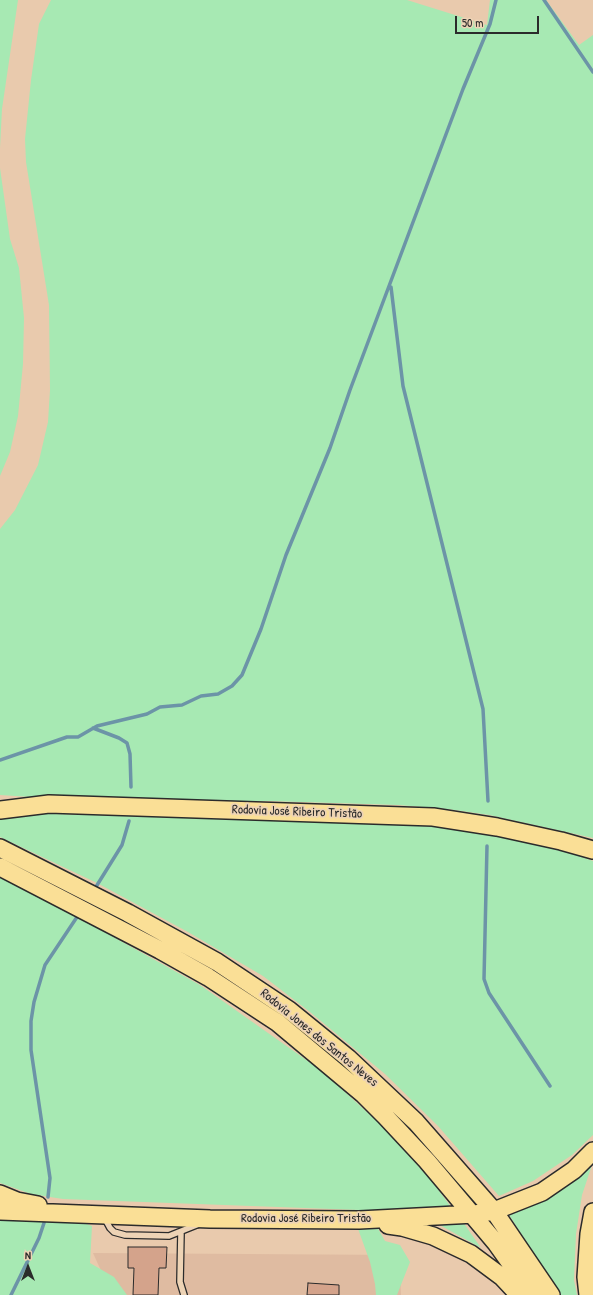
<!DOCTYPE html>
<html>
<head>
<meta charset="utf-8">
<style>
	body { margin:0 }
	#map { position:relative; width:593px; height:1295px; overflow:hidden; background:#e9caad; font-family:"Patrick Hand",sans-serif }
	canvas { display:block }
	.north { position:absolute; left:8px; top:1247px; width:40px; height:40px; -webkit-text-stroke:3px #edd3b5; paint-order:stroke; rotate:0deg; font-size:11px; font-weight:700; line-height:16px; text-align:center; color:#2b2b2b }
	.north::after { content:''; display:block; margin:auto; width:14px; height:18px; background:#2b2b2b; clip-path:polygon(50% 0,100% 100%,50% 72%,0 100%) }
	.scale { position:absolute; left:455px; top:16px; width:84px; height:18px; box-sizing:border-box; border:2px solid #2b2b2b; border-top:0; padding-left:5px; font-size:12px; line-height:14px; white-space:nowrap; color:#2b2b2b; -webkit-text-stroke:3px #edd3b5; paint-order:stroke }
</style>
</head>
<body>
<div id="map">
<canvas width="593" height="1295"></canvas>
<div class="north">N</div>
<div class="scale">50 m</div>
</div>
<script>
const g = document.querySelector('canvas').getContext('2d');
g.lineJoin = 'round';
function paint(path, color) { g.fillStyle = color; g.fill(path, 'evenodd'); }
const poly = rows => new Path2D(rows.map(r => 'M' + r).join(''));
function stroke(path, color, width, dash) { g.strokeStyle = color; g.lineWidth = width; g.lineCap = dash ? 'butt' : 'round'; g.setLineDash(dash || []); g.stroke(path); }
function label(font, color, halo, rows, align = 'center') {
  g.font = font + ' "Patrick Hand",sans-serif'; g.lineWidth = 3.5; g.setLineDash([]); g.textBaseline = 'middle'; g.strokeStyle = halo; g.fillStyle = color; for (const [text, x, y, turn = 0] of rows) {
    g.save(); g.translate(x, y); g.rotate((+turn || 0) * Math.PI / 180); g.textAlign = isNaN(turn) ? turn : align; if (halo) g.strokeText(text, 0, 0); g.fillText(text, 0, 0); g.restore();
  }
}
paint(poly([
	[93,1253,399,1255,401,1295,112,1295]
]), '#dfbba1');
paint(poly([
	[0,0,18,0,2,109,0,148],
	[51,0,407,0,487,25,490,0,546,0,579,45,593,35,593,838,489,815,447,809,398,805,268,801,222,803,46,798,0,795,0,529,15,510,38,465,48,422,50,390,49,305,26,162,25,139,31,80,39,24],
	[0,168,10,239,19,268,24,318,23,364,18,416,10,452,0,476],
	[9,813,401,822,479,832,561,849,593,861,593,1135,572,1155,533,1181,499,1196,438,1126,385,1074,310,1012,263,976,188,932,97,883,0,837,0,817],
	[0,874,200,985,322,1071,379,1123,432,1181,451,1207,420,1210,359,1210,63,1199,31,1194,0,1183],
	[593,1162,582,1195,576,1234,574,1280,577,1295,561,1295,509,1215,548,1197],
	[0,1217,77,1220,92,1226,90,1263,114,1277,127,1295,0,1295],
	[463,1222,481,1248,438,1224],
	[376,1225,385,1241,400,1245,410,1262,397,1295,376,1295,375,1284,370,1262,357,1226]
]), '#a7e9b3');
stroke(poly([
	[544,0,593,72],
	[391,287,403,386,483,709,488,801],
	[93,728,119,738,127,743,130,754,131,787],
	[0,760,67,737,78,737,97,726,147,714,160,707,182,705,201,696,218,694,232,686,242,675,261,629,286,555,330,448,350,390,463,89,490,24,496,0],
	[487,846,484,979,489,993,550,1086],
	[94,890,122,845,129,821],
	[48,1197,50,1178,31,1050,31,1021,34,1002,45,965,79,914],
	[11,1295,39,1238,44,1223]
]), '#6c94a7', 3.5);
const building = poly([
	[128,1247,167,1247,166,1268,159,1268,158,1295,133,1295,134,1268,128,1268,128,1247],
	[308,1283,339,1285,339,1295,307,1295,308,1283]
]);
paint(building, '#d4a38b');
stroke(building, '#2b2b2b', 1);
const service = poly([
	[104,1217,110,1228,114,1232,125,1235,169,1236,199,1224],
	[181,1232,180,1282,184,1295]
]);
const primary = poly([
	[0,810,49,804,433,817,497,827,561,841,593,850],
	[0,848,128,913,217,962,289,1010,348,1058,416,1122,494,1211,551,1295],
	[0,867,160,950,208,977,278,1023,363,1094,385,1116,427,1161,496,1243,533,1295],
	[0,1194,17,1201,38,1205],
	[0,1211,210,1219,359,1220,475,1214,494,1211,542,1192,574,1170,593,1151],
	[388,1225,402,1227,433,1236,471,1254,502,1277,519,1295],
	[588,1295,586,1277,589,1234,593,1212]
]);
stroke(service, '#2b2b2b', 8);
stroke(primary, '#2b2b2b', 20);
stroke(service, '#edd3b5', 5.5);
stroke(primary, '#fadf96', 17);
label('13px', '#2b2b2b', '#edd3b5', [
	["Rodovia José Ribeiro Tristão",297,812,2],
	["Rodovia Jones dos Santos Neves",319,1038,39],
	["Rodovia José Ribeiro Tristão",306,1219]
]);
</script>
</body>
</html>
